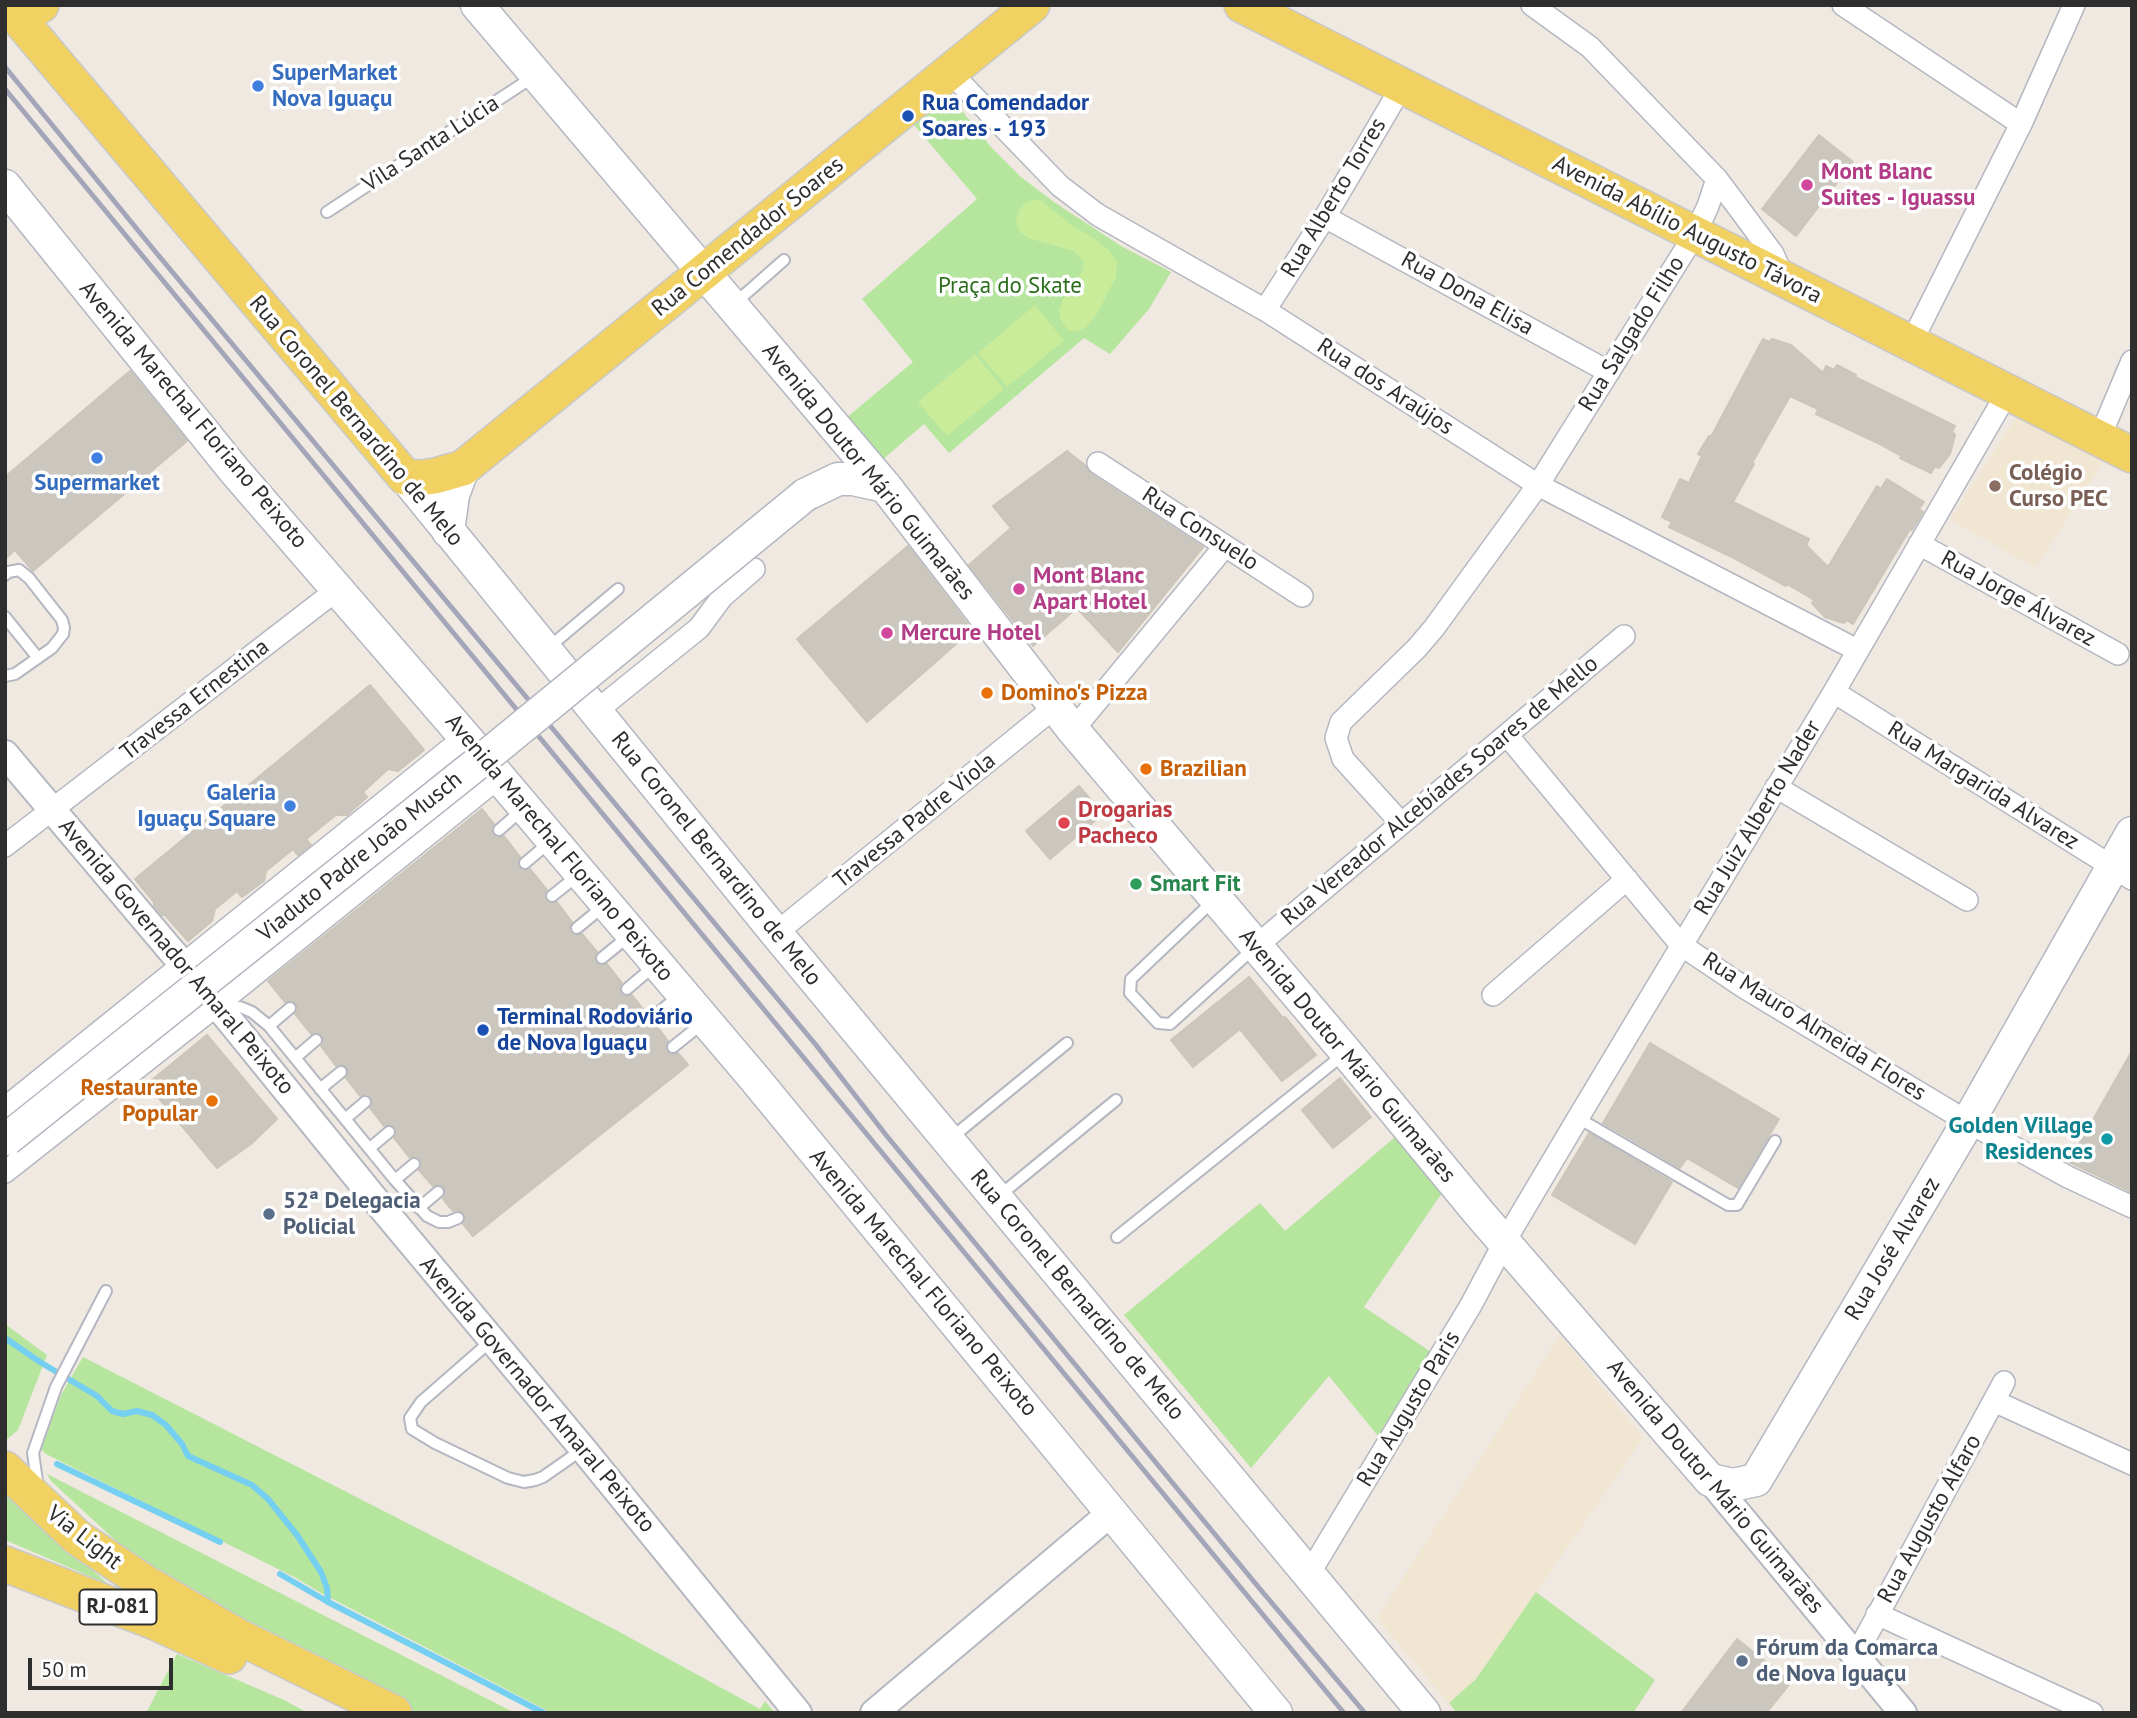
<!DOCTYPE html>
<html>
<head>
<meta charset="utf-8">
<style>
	body { margin:0 }
	#map { position:relative; width:2137px; height:1718px; overflow:hidden; background:#efe9e1; font-family:"PT Sans",sans-serif }
	canvas { display:block }
	.frame { position:absolute; inset:0; border:7px solid #2e2e2e; pointer-events:none }
	.scale { position:absolute; left:28px; top:1658px; width:145px; height:32px; box-sizing:border-box; border:4px solid #2e2e2e; border-top:0; padding-left:9px; font-size:21px; line-height:24px; white-space:nowrap; color:#2e2e2e; -webkit-text-stroke:5px #fff; paint-order:stroke }
</style>
</head>
<body>
<div id="map">
<canvas width="2137" height="1718"></canvas>
<div class="frame"></div>
<div class="scale">50 m</div>
</div>
<script>
const g = document.querySelector('canvas').getContext('2d');
g.lineJoin = 'round';
function paint(path, color) { g.fillStyle = color; g.fill(path, 'evenodd'); }
const poly = rows => new Path2D(rows.map(r => 'M' + r).join(''));
function stroke(path, color, width, dash) { g.strokeStyle = color; g.lineWidth = width; g.lineCap = dash ? 'butt' : 'round'; g.setLineDash(dash || []); g.stroke(path); }
function label(font, color, halo, rows, align = 'center') {
  g.font = font + ' "PT Sans",sans-serif'; g.lineWidth = 7; g.setLineDash([]); g.textBaseline = 'middle'; g.strokeStyle = halo; g.fillStyle = color; for (const [text, x, y, turn = 0] of rows) {
    g.save(); g.translate(x, y); g.rotate((+turn || 0) * Math.PI / 180); g.textAlign = isNaN(turn) ? turn : align; if (halo) g.strokeText(text, 0, 0); g.fillText(text, 0, 0); g.restore();
  }
}
paint(poly([
	[2017,416,2105,459,2036,568,1950,520],
	[1560,1335,1643,1438,1476,1679,1449,1703,1377,1618]
]), '#f0e6d1');
paint(poly([
	[940,98,958,106,991,147,1021,177,1054,202,1121,246,1171,272,1149,309,1110,354,1084,338,949,453,924,424,881,461,845,419,913,362,862,299,977,199,909,119],
	[1395,1137,1444,1190,1364,1307,1431,1352,1378,1436,1329,1376,1251,1468,1124,1315,1260,1203,1285,1231],
	[5,1324,47,1355,18,1430,5,1441],
	[83,1357,614,1629,760,1709,765,1701,775,1713,552,1713,321,1593,296,1578,46,1454,41,1449,61,1395],
	[47,1474,515,1713,410,1713,147,1575,117,1542,51,1481],
	[5,1491,108,1584,5,1540],
	[1536,1592,1655,1680,1633,1713,1457,1713,1449,1703,1476,1679],
	[177,1654,284,1700,308,1713,146,1713]
]), '#b6e59e');
paint(poly([
	[1034,200,1042,201,1070,224,1095,239,1109,250,1117,262,1116,277,1097,314,1086,327,1076,332,1068,330,1060,319,1059,310,1063,299,1083,270,1083,262,1074,251,1028,238,1019,231,1016,221,1019,210,1026,202],
	[1035,305,1064,341,1007,387,978,353],
	[975,354,1004,389,947,436,918,402]
]), '#c9ec9a');
stroke(poly([
	[5,1338,40,1362,97,1396,112,1411,123,1414,137,1411,152,1415,166,1425,182,1444,188,1456,252,1485,268,1499,297,1535,321,1572,327,1588,328,1602],
	[57,1464,220,1542],
	[280,1574,328,1602,544,1713]
]), '#75cff0', 6);
const building = poly([
	[1819,135,1853,162,1796,236,1762,209,1819,135],
	[1763,339,1769,342,1772,339,1791,345,1823,373,1826,366,1834,370,1837,365,1856,375,1855,377,1955,426,1952,432,1955,435,1950,454,1939,468,1935,466,1931,473,1900,458,1902,456,1880,444,1816,414,1818,409,1790,396,1752,463,1754,464,1733,502,1809,539,1806,545,1828,567,1877,486,1881,489,1887,479,1924,502,1919,509,1923,512,1912,530,1910,529,1853,624,1847,620,1844,623,1825,617,1812,603,1814,600,1787,584,1786,586,1734,558,1669,527,1672,522,1662,517,1680,479,1689,483,1702,456,1698,454,1709,436,1711,437,1763,339],
	[130,371,187,441,33,571,15,550,5,559,5,477,130,371],
	[1067,451,1086,466,1091,474,1203,547,1118,652,1077,608,1033,646,969,565,1011,528,993,506,1067,451],
	[908,546,972,630,867,722,797,639,908,546],
	[370,685,424,750,398,771,388,769,363,792,367,797,347,815,336,815,306,839,311,845,298,855,293,849,266,871,264,881,242,897,237,891,215,909,212,921,188,941,165,915,162,915,154,906,154,902,135,879,370,685],
	[1079,786,1103,814,1050,859,1026,831,1079,786],
	[482,809,494,824,491,828,493,835,497,838,504,836,520,857,517,861,519,867,523,871,530,869,547,890,544,894,545,900,550,904,557,902,572,922,569,926,571,932,575,936,582,934,597,952,594,956,596,962,600,966,607,964,622,983,619,987,621,994,625,997,632,995,646,1013,643,1017,645,1023,649,1027,656,1025,668,1041,665,1045,667,1051,671,1055,678,1053,688,1065,473,1236,463,1224,466,1218,463,1212,458,1210,453,1211,443,1199,446,1194,444,1187,440,1184,433,1186,419,1170,422,1166,420,1159,416,1156,410,1158,394,1138,397,1134,395,1128,391,1124,384,1126,370,1108,373,1104,371,1097,367,1094,360,1096,346,1078,349,1074,347,1068,343,1064,336,1066,321,1046,324,1042,322,1035,318,1032,311,1034,295,1014,298,1010,296,1003,292,1000,285,1002,268,981,482,809],
	[1249,977,1283,1018,1285,1017,1316,1055,1282,1081,1240,1029,1193,1067,1171,1040,1249,977],
	[207,1035,277,1119,251,1144,217,1168,147,1084,207,1035],
	[1650,1043,1779,1119,1738,1188,1687,1158,1680,1168,1603,1123,1650,1043],
	[2132,1051,2132,1192,2069,1162,2132,1051],
	[1340,1078,1371,1117,1333,1148,1302,1110,1340,1078],
	[1589,1133,1672,1182,1635,1244,1552,1195,1589,1133],
	[1737,1639,1791,1682,1766,1713,1681,1713,1737,1639]
]);
paint(building, '#cbc7bf');
stroke(building, '#cbc5ba', 2);
const service = poly([
	[327,212,533,77],
	[734,304,784,260],
	[5,575,8,572,19,570,29,578,62,620,64,628,63,634,52,648,15,674,5,676],
	[5,617,38,658],
	[548,648,618,589],
	[499,830,523,809],
	[525,863,550,842],
	[552,896,577,876],
	[1213,901,1131,979,1130,993,1158,1023,1170,1024,1253,949],
	[577,928,605,905],
	[602,958,630,935],
	[627,989,654,966],
	[223,1006,240,1007,252,1012,269,1026,395,1180,427,1216,439,1222,448,1222,458,1218],
	[651,1019,681,994],
	[269,1026,290,1008],
	[673,1047,704,1022],
	[295,1058,316,1040],
	[320,1089,341,1072],
	[1578,1118,1728,1205,1737,1205,1775,1141],
	[345,1119,365,1102],
	[950,1139,1067,1043],
	[370,1148,389,1132],
	[395,1180,414,1164],
	[999,1196,1116,1100],
	[419,1208,438,1192],
	[1117,1237,1344,1054],
	[492,1340,421,1402,410,1418,412,1429,435,1443,508,1478,524,1482,535,1480,543,1477,583,1449],
	[38,1488,33,1453,56,1387,106,1291]
]);
const minor = poly([
	[1532,5,1590,47,1717,179,1773,254,1784,279],
	[1843,5,2021,124],
	[950,72,1060,186,1098,215,1265,310,1538,485,1857,650],
	[1325,217,1609,372],
	[1265,310,1325,217,1402,86],
	[1911,343,2021,124,2074,5],
	[2099,439,2132,361],
	[1098,463,1302,596],
	[1919,544,2118,654],
	[1834,692,2132,879],
	[595,712,699,628,722,597,754,569],
	[1073,730,1225,546],
	[1507,735,1681,945,1745,988,1968,1122,2068,1177,2132,1207],
	[1776,787,1967,900],
	[1401,823,1343,759,1336,738,1341,722,1417,648,1434,628,1538,485,1695,234,1708,206,1717,179],
	[5,846,338,589],
	[776,933,1055,707],
	[1255,947,1624,636],
	[1493,995,1627,879],
	[5,1108,465,737],
	[5,1172,217,1005,499,777],
	[1994,1401,2132,1464],
	[1309,1574,1471,1305,1505,1241,1578,1118,1834,692,2007,393],
	[1877,1614,2092,1713],
	[1856,1655,2004,1382]
]);
const tertiary = poly([
	[5,754,217,1005,382,1208,583,1449,798,1713],
	[1710,1480,1903,1713],
	[874,1713,1112,1512]
]);
const secondary = poly([
	[477,5,885,486,1073,730,1346,1052,1479,1213,1710,1480,1733,1485,1756,1480,1968,1122,2132,833],
	[5,186,234,470,465,737,755,1079,1276,1713],
	[405,477,776,933,1424,1713],
	[805,495,838,479,853,479,885,486],
	[448,531,453,495,463,468]
]);
const primary = poly([
	[41,5,18,18,405,477,420,478,435,476,463,468,1032,5],
	[1242,5,2132,455],
	[5,1469,78,1538,147,1584,237,1636,394,1713],
	[5,1564,155,1622,229,1656]
]);
stroke(service, '#b4b7c1', 14);
stroke(minor, '#b4b7c1', 24);
stroke(tertiary, '#b4b7c1', 30);
stroke(secondary, '#b4b7c1', 35);
stroke(primary, '#c9c9c9', 38);
stroke(service, '#fff', 10);
stroke(minor, '#fff', 21);
stroke(tertiary, '#fff', 26);
stroke(secondary, '#fff', 32);
stroke(primary, '#f2d163', 35);
stroke(poly([
	[5,67,154,250,816,1045,886,1135,1260,1589,1365,1713],
	[5,89,1344,1713]
]), '#a3a6b8', 5);
const secondaryBridge = poly([
	[7,1139,494,750,805,495]
]);
stroke(secondaryBridge, '#b4b7c1', 35, []);
stroke(secondaryBridge, '#fff', 32);
for (const [x, y, r, color] of [
	[258,86,7,"#3f7fe0"],
	[908,116,7,"#1a4fb4"],
	[1807,185,7,"#d1479c"],
	[97,458,7,"#3f7fe0"],
	[1995,486,7,"#8d6e63"],
	[1019,589,7,"#d1479c"],
	[887,633,7,"#d1479c"],
	[987,693,7,"#e8710a"],
	[1146,769,7,"#e8710a"],
	[290,806,7,"#3f7fe0"],
	[1064,823,7,"#e0444e"],
	[1136,884,7,"#2e9e5b"],
	[483,1030,7,"#1a4fb4"],
	[212,1101,7,"#e8710a"],
	[2107,1139,7,"#0f9aa8"],
	[269,1214,7,"#5c6f8a"],
	[1742,1661,7,"#5c6f8a"]
]) { const dot = new Path2D(); dot.arc(x, y, r, 0, 2 * Math.PI); g.fillStyle = color; g.fill(dot); stroke(dot, '#fff', 2.5); }
for (const [x, y, w] of [
	[118,1607,77]
]) { const box = new Path2D(); box.roundRect(x - w / 2, y - 17.5, w, 35, 5); g.fillStyle = '#fff'; g.fill(box); stroke(box, '#2e2e2e', 2); }
label('bold 21px', '#2e2e2e', null, [
	["RJ-081",118,1607]
]);
label('bold 23px', '#366cbe', '#fff', [
	["SuperMarket",272,73],
	["Nova Iguaçu",272,99],
	["Supermarket",97,483,"center"],
	["Galeria",276,793,"right"],
	["Iguaçu Square",276,819,"right"]
], 'left');
label('bold 23px', '#164399', '#fff', [
	["Rua Comendador",922,103],
	["Soares - 193",922,129],
	["Terminal Rodoviário",497,1017],
	["de Nova Iguaçu",497,1043]
], 'left');
label('23px', '#2e2e2e', '#fff', [
	["Vila Santa Lúcia",431,144,-33],
	["Rua Alberto Torres",1334,198,-59],
	["Avenida Abílio Augusto Távora",1687,230,27],
	["Rua Comendador Soares",748,237,-39],
	["Rua Dona Elisa",1467,294,29],
	["Rua Salgado Filho",1632,334,-58],
	["Rua dos Araújos",1385,387,33],
	["Avenida Marechal Floriano Peixoto",193,415,50],
	["Rua Coronel Bernardino de Melo",356,421,50],
	["Avenida Doutor Mário Guimarães",868,472,51],
	["Rua Consuelo",1200,529,33],
	["Rua Jorge Álvarez",2018,599,29],
	["Travessa Ernestina",195,700,-38],
	["Rua Margarida Alvarez",1983,786,32],
	["Rua Vereador Alcebíades Soares de Mello",1440,791,-40],
	["Rua Juiz Alberto Nader",1758,818,-59],
	["Travessa Padre Viola",915,821,-39],
	["Avenida Marechal Floriano Peixoto",559,848,50],
	["Viaduto Padre João Musch",360,857,-39],
	["Rua Coronel Bernardino de Melo",716,859,51],
	["Avenida Governador Amaral Peixoto",176,957,50],
	["Rua Mauro Almeida Flores",1814,1027,32],
	["Avenida Doutor Mário Guimarães",1347,1056,50],
	["Rua José Alvarez",1893,1249,-59],
	["Avenida Marechal Floriano Peixoto",923,1283,50],
	["Rua Coronel Bernardino de Melo",1077,1295,50],
	["Avenida Governador Amaral Peixoto",537,1395,50],
	["Rua Augusto Paris",1409,1409,-59],
	["Avenida Doutor Mário Guimarães",1715,1487,50],
	["Rua Augusto Alfaro",1930,1519,-61],
	["Via Light",84,1538,38]
]);
label('bold 23px', '#b23c85', '#fff', [
	["Mont Blanc",1821,172],
	["Suites - Iguassu",1821,198],
	["Mont Blanc",1033,576],
	["Apart Hotel",1033,602],
	["Mercure Hotel",901,633]
], 'left');
label('23px', '#2c6e1b', '#fff', [
	["Praça do Skate",1010,286]
]);
label('bold 23px', '#785e54', '#fff', [
	["Colégio",2009,473],
	["Curso PEC",2009,499]
], 'left');
label('bold 23px', '#c56008', '#fff', [
	["Domino's Pizza",1001,693],
	["Brazilian",1160,769],
	["Restaurante",198,1088,"right"],
	["Popular",198,1114,"right"]
], 'left');
label('bold 23px', '#be3a42', '#fff', [
	["Drogarias",1078,810],
	["Pacheco",1078,836]
], 'left');
label('bold 23px', '#27864d', '#fff', [
	["Smart Fit",1150,884]
], 'left');
label('bold 23px', '#0d838f', '#fff', [
	["Golden Village",2093,1126],
	["Residences",2093,1152]
], 'right');
label('bold 23px', '#4e5e75', '#fff', [
	["52ª Delegacia",283,1201],
	["Policial",283,1227],
	["Fórum da Comarca",1756,1648],
	["de Nova Iguaçu",1756,1674]
], 'left');
</script>
</body>
</html>
